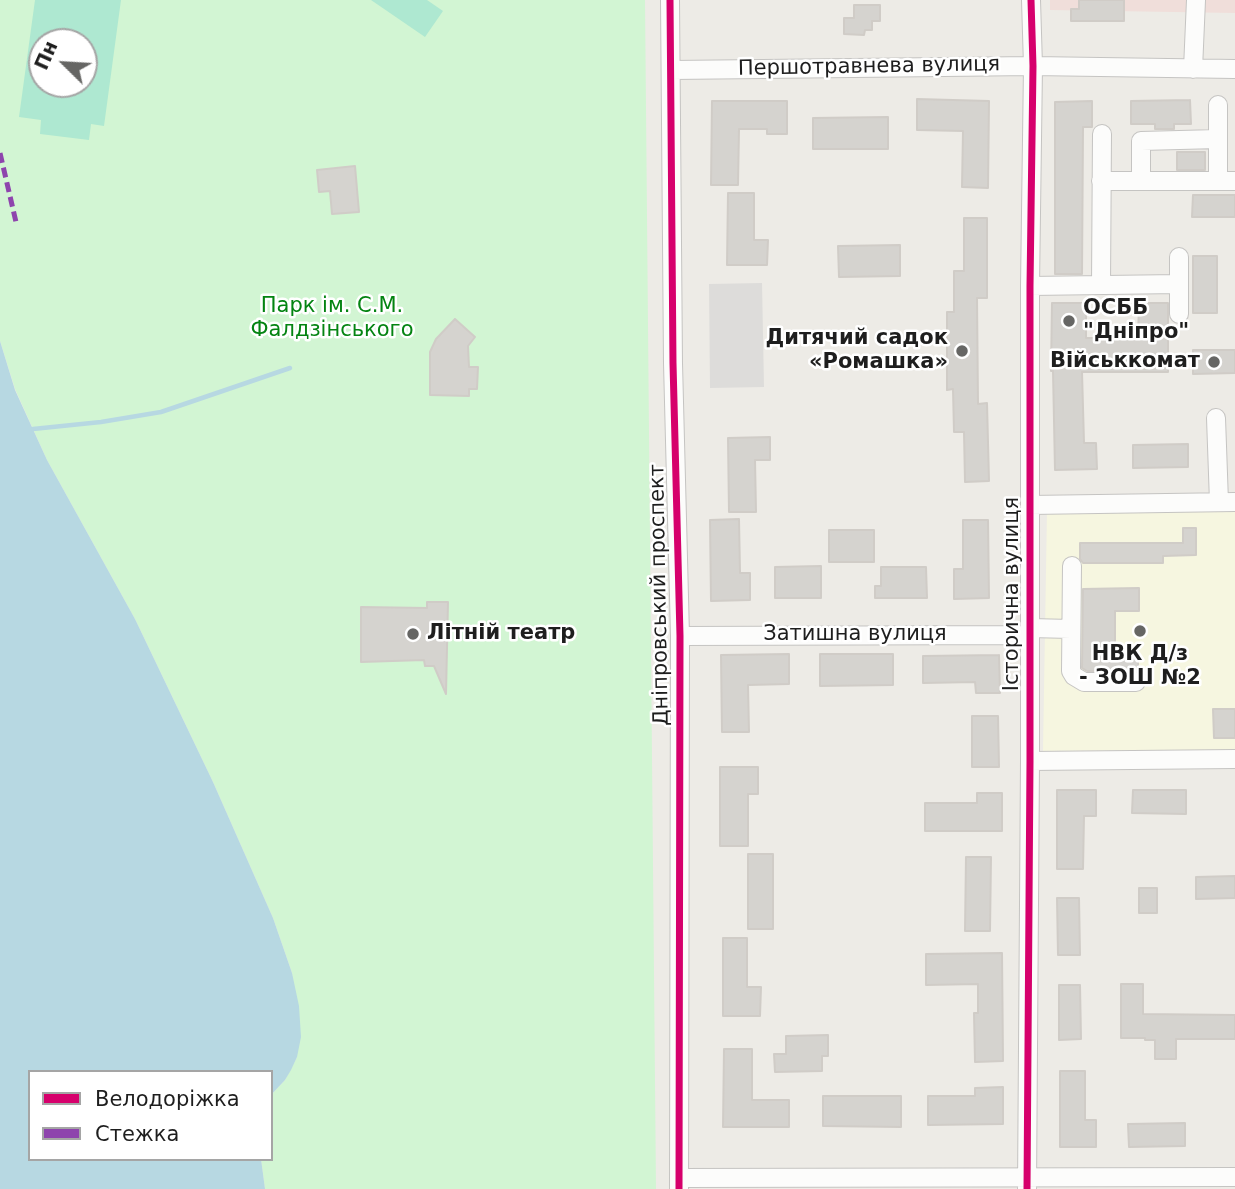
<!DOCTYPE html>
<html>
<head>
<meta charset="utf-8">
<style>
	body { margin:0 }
	#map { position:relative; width:1235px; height:1189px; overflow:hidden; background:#edebe6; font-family:"DejaVu Sans",sans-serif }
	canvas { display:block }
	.legend { position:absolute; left:28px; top:1070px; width:245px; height:91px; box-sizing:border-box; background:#fff; border:2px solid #a5a5a5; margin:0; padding:9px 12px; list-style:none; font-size:21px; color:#1e1e1e }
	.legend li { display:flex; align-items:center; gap:14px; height:35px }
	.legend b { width:35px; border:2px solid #a5a5a5 }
	.north { position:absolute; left:28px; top:28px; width:70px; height:70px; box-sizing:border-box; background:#fff; border:2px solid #a5a5a5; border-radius:50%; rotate:294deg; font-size:19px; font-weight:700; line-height:28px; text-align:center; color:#1e1e1e }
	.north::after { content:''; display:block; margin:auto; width:24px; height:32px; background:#666664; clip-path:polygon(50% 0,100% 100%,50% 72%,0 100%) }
</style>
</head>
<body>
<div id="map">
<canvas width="1235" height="1189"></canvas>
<ul class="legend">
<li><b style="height:9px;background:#d6006c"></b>Велодоріжка</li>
<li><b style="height:9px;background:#8e44ad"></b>Стежка</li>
</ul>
<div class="north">Пн</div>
</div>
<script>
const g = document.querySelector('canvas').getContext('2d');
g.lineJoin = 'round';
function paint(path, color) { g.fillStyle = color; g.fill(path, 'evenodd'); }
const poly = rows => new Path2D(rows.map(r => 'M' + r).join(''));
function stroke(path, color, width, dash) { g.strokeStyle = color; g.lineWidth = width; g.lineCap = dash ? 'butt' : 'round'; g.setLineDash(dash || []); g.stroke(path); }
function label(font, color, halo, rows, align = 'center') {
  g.font = font + ' "DejaVu Sans",sans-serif'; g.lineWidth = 5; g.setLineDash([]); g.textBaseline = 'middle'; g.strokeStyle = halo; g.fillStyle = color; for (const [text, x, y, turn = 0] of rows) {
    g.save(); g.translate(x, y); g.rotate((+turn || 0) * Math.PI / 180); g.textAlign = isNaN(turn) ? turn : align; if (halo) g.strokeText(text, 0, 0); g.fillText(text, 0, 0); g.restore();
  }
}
paint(poly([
	[1050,0,1235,0,1235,13,1050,10]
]), '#f0deda');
paint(poly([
	[1047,511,1235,511,1235,750,1043,751]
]), '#f6f6e0');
paint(poly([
	[0,0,645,0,656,1189,265,1189,261,1159,271,1159,271,1095,285,1080,297,1057,292,973,273,918,213,782,135,619,47,460,15,389,0,341],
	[42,42,84,42,84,84,42,84]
]), '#d2f5d3');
paint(poly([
	[35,0,121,0,104,126,91,124,89,140,40,134,41,120,19,117],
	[84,42,84,84,42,84,42,42],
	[371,0,427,0,443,11,425,37]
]), '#aee8d1');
paint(poly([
	[762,283,764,387,710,388,709,284]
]), '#dddcda');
paint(poly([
	[0,341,15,390,47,460,135,619,213,782,273,918,292,973,299,1006,301,1037,297,1057,291,1070,285,1080,271,1095,271,1072,30,1072,30,1159,261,1159,265,1189,0,1189]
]), '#b7d8e2');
stroke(poly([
	[33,429,101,422,161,412,290,368]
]), '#b7d8e2', 4.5);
const building = poly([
	[1079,0,1124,0,1124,21,1071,21,1071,9,1079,9,1079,0],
	[854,5,880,5,880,21,872,21,872,30,865,30,864,35,844,34,844,18,854,18,854,5],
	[917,99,989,101,988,188,962,187,963,131,917,130,917,99],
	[1190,100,1191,124,1174,124,1174,129,1155,129,1155,124,1131,124,1131,101,1190,100],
	[712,101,787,101,787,134,767,134,767,129,739,129,738,185,711,185,712,101],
	[1092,101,1092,127,1083,127,1082,274,1055,274,1055,102,1092,101],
	[888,117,888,149,813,149,813,118,888,117],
	[1177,152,1205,152,1205,170,1177,170,1177,152],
	[355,166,359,212,332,214,330,191,319,192,317,170,355,166],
	[728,193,754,193,754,240,768,240,767,265,727,265,728,193],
	[1193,195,1235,195,1235,217,1192,217,1193,195],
	[964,218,987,218,987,298,977,298,978,404,987,403,989,481,965,482,964,432,954,432,953,389,947,390,947,312,954,312,954,271,964,271,964,218],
	[900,245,900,276,839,277,838,246,900,245],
	[1193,256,1217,256,1217,313,1193,313,1193,256],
	[1052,303,1086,303,1086,338,1138,338,1139,303,1168,303,1168,372,1082,372,1084,443,1096,443,1097,469,1055,470,1053,371,1051,371,1052,303],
	[455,319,475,337,468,346,469,367,478,367,477,389,469,389,469,396,430,395,430,352,436,339,455,319],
	[1193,350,1235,350,1235,373,1193,374,1193,350],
	[770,437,770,460,755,460,756,512,729,512,728,438,770,437],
	[1188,444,1188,467,1133,468,1133,445,1188,444],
	[739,519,740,573,750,573,750,600,711,601,710,520,739,519],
	[963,520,988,520,989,598,954,599,954,569,963,569,963,520],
	[1183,528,1196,528,1196,555,1163,556,1163,563,1083,563,1080,559,1080,543,1183,543,1183,528],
	[829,530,874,530,874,562,829,562,829,530],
	[821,566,821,598,775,598,775,567,821,566],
	[881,567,926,567,927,598,875,598,875,586,881,586,881,567],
	[1139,588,1139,611,1115,611,1115,651,1138,651,1138,671,1087,671,1082,668,1083,589,1139,588],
	[427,602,448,602,446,694,434,666,425,666,424,660,361,662,361,607,427,608,427,602],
	[789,654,789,684,748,685,749,732,722,732,721,655,789,654],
	[820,654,893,654,893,685,820,686,820,654],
	[999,655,1000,693,976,693,975,682,923,683,923,656,999,655],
	[1213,709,1235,709,1235,738,1214,738,1213,709],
	[972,716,998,716,999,767,972,767,972,716],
	[720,767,758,767,758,794,748,794,748,846,720,846,720,767],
	[1057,790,1096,790,1096,816,1084,816,1083,869,1057,869,1057,790],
	[1133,790,1186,790,1186,814,1132,813,1133,790],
	[977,793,1002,793,1002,831,925,831,925,803,977,803,977,793],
	[748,854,773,854,773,929,748,929,748,854],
	[966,857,991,857,990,931,965,931,966,857],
	[1235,876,1235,898,1196,899,1196,877,1235,876],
	[1139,888,1157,888,1157,913,1139,913,1139,888],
	[1057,898,1079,898,1080,955,1058,955,1057,898],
	[723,938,747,938,747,987,761,987,760,1016,723,1016,723,938],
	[1002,953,1003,1061,975,1062,974,1013,978,1013,978,984,926,985,926,954,1002,953],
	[1121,984,1143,984,1143,1014,1235,1015,1235,1039,1176,1039,1176,1059,1155,1059,1155,1040,1145,1040,1145,1038,1121,1038,1121,984],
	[1059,985,1080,985,1081,1039,1059,1040,1059,985],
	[828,1035,828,1056,822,1056,822,1071,775,1072,774,1054,786,1054,786,1036,828,1035],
	[724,1049,752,1049,752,1100,789,1100,789,1127,723,1127,724,1049],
	[1060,1071,1085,1071,1085,1120,1096,1120,1096,1147,1060,1147,1060,1071],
	[1003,1087,1003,1124,928,1125,928,1096,975,1096,975,1088,1003,1087],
	[823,1096,901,1096,901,1127,823,1126,823,1096],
	[1185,1123,1185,1146,1129,1147,1128,1124,1185,1123]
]);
paint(building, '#d5d3cf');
stroke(building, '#d0ccc7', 2);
const minor = poly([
	[670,0,673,363,680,636,679,1189],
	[1193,69,1196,0],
	[672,70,1033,66,1235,69],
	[1101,181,1235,181],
	[1141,181,1141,141,1218,139],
	[1218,181,1218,105],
	[1179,257,1179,314],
	[1101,285,1102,134],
	[1030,286,1179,284],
	[1216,418,1219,502],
	[1030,505,1235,502],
	[1072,566,1071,671,1074,676,1084,682,1136,682],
	[1030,628,1071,629],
	[680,636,1030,635],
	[1030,761,1235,759],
	[679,1178,1235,1177],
	[1027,1189,1030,761,1030,286,1033,66,1031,0]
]);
stroke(minor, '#c5c4c2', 20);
stroke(minor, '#fcfcfb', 18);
stroke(poly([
	[0,153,16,222]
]), '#8e44ad', 5, [10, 5]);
stroke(poly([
	[670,0,673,363,680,636,679,1189],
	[1027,1189,1030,761,1030,286,1033,66,1031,0]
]), '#d6006c', 7);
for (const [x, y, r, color] of [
	[1069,321,7,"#666664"],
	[962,351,7,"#666664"],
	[1214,362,7,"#666664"],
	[1140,631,7,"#666664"],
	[413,634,7,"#666664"]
]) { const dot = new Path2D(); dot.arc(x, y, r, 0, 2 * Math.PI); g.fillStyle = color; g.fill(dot); stroke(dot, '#fff', 2.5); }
label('21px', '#1e1e1e', '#fff', [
	["Першотравнева вулиця",869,67,-1],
	["Історична вулиця",1013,594,-90],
	["Дніпровський проспект",660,595,-91],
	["Затишна вулиця",855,635]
]);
label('21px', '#048412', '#fff', [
	["Парк ім. С.М.",332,307],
	["Фалдзінського",332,331]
]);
label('bold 21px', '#1e1e1e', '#fff', [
	["ОСББ",1083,309],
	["\"Днiпро\"",1083,333],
	["Дитячий садок",948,339,"right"],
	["«Ромашка»",948,363,"right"],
	["Військкомат",1200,362,"right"],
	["Літній театр",427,634],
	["НВК Д/з",1140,655,"center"],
	["- ЗОШ №2",1140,679,"center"]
], 'left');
</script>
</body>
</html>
